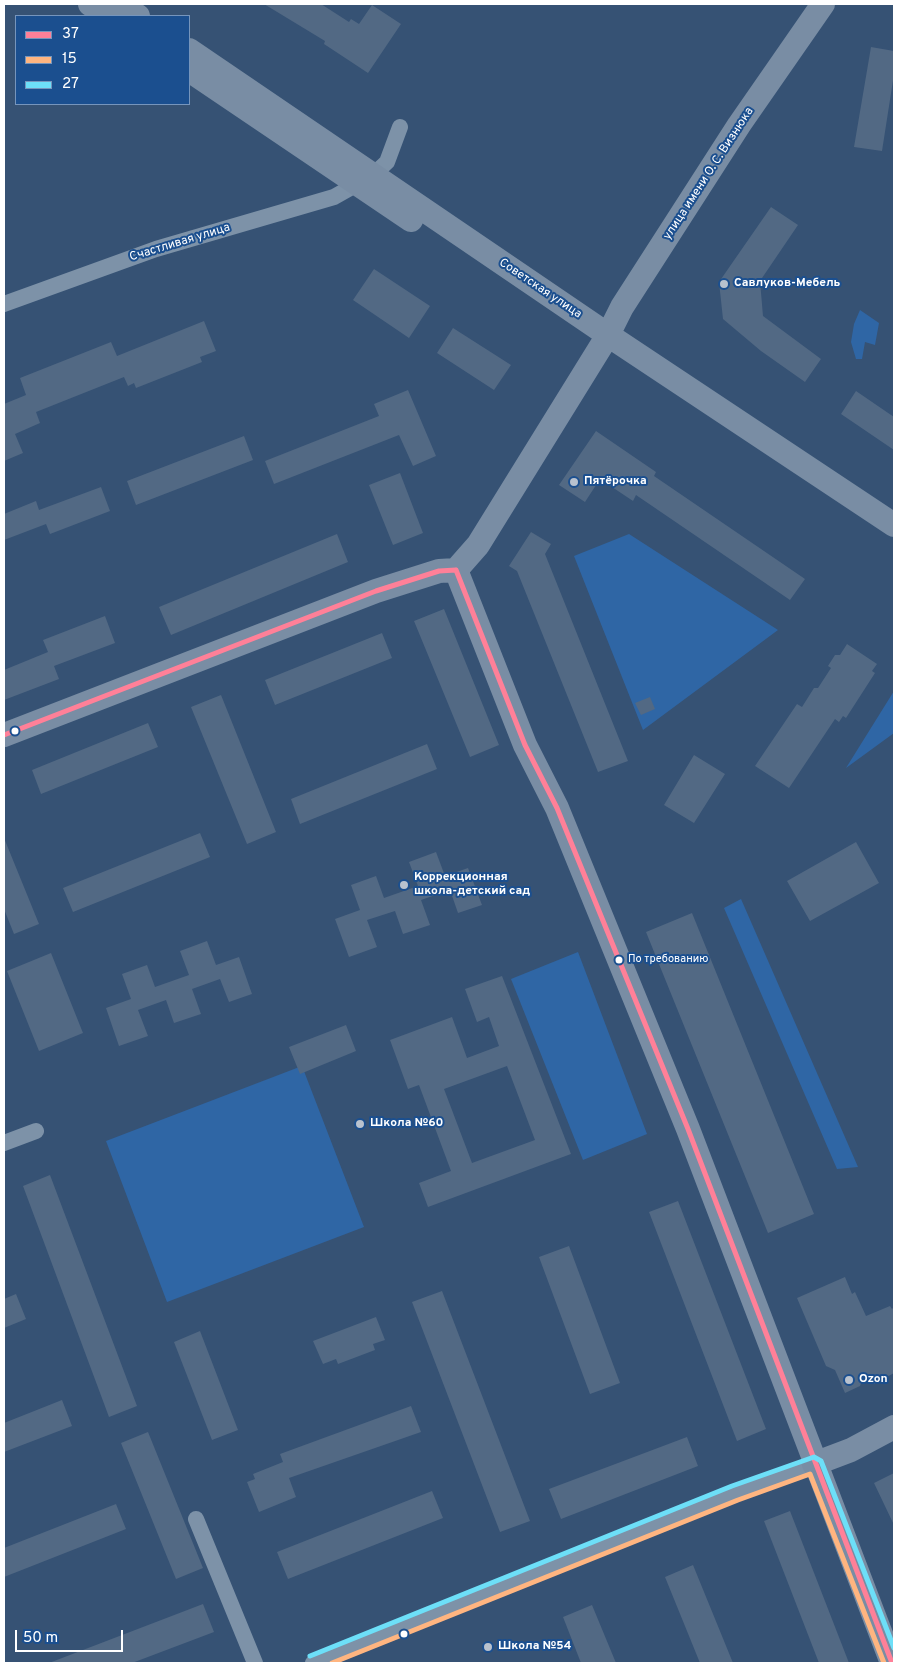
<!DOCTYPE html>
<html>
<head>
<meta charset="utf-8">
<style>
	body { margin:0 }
	#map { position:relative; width:898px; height:1667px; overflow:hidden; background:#365274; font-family:Overpass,sans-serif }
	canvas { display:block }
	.frame { position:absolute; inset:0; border:5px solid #fff; pointer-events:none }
	.legend { position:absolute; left:15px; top:15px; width:175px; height:90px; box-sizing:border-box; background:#1b4f8f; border:1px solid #7695bc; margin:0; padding:6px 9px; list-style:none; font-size:15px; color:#fff }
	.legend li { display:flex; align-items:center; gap:10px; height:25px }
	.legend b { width:25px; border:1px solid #7695bc }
	.scale { position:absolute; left:15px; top:1630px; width:108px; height:22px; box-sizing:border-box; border:2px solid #fff; border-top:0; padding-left:6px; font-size:15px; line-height:18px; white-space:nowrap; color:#fff; -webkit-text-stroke:4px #1b4f8f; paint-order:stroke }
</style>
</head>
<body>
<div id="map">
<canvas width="898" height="1667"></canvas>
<div class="frame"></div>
<ul class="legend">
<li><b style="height:6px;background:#ff8098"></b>37</li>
<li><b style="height:6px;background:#ffb580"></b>15</li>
<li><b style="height:6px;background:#6ddff8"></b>27</li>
</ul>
<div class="scale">50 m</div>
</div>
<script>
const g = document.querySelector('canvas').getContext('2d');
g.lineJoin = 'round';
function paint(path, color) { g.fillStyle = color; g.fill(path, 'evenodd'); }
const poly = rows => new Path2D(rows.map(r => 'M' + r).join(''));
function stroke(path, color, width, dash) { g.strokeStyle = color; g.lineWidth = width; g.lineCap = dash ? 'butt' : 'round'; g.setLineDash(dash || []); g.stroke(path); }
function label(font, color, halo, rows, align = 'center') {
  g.font = font + ' Overpass,sans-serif'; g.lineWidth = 4; g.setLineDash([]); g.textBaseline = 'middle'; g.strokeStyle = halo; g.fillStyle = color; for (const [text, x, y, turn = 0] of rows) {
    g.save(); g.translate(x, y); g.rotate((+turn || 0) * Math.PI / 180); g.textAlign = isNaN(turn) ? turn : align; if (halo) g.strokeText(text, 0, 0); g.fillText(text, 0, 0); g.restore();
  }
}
paint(poly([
	[860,310,879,323,875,345,865,342,862,359,856,359,851,342,854,324],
	[629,534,778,630,643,730,574,556],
	[894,691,894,733,846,768],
	[741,899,858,1167,837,1169,724,908],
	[578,952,647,1134,583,1160,511,979],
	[302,1066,364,1227,167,1302,106,1141]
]), '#2f66a5');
paint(poly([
	[264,4,321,4,349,22,351,19,359,24,372,5,401,24,368,73,324,44,325,41],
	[871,47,894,51,894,74,882,151,854,147],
	[771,207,798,225,760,281,763,316,821,359,805,382,761,351,723,319,719,282],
	[374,269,430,306,409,338,353,300],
	[204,321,216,351,200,357,202,362,136,388,134,383,128,386,124,377,36,412,40,423,15,434,23,453,4,461,4,404,26,395,20,378,111,342,117,356],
	[453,328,511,365,494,390,437,353],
	[408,390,436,456,413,466,399,435,274,484,265,461,379,416,374,404],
	[856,391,894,417,894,450,841,414],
	[596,431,656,472,654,476,805,579,790,600,636,495,633,501,600,479,585,502,559,485],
	[244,436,253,460,136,505,127,481],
	[400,473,423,533,393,545,369,485],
	[101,487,110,511,50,534,46,524,4,540,4,514,36,501,39,510],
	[531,532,551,544,545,554,628,761,598,772,517,571,509,566],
	[337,534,348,562,171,635,159,607],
	[444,609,499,745,470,757,414,621],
	[105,616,115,643,54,666,59,679,4,700,4,670,48,652,43,640],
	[382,633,392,658,275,705,265,680],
	[847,644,877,664,872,671,875,673,846,718,843,716,839,722,835,719,789,788,755,766,797,704,802,707,814,688,818,688,831,668,828,666,835,655,840,655],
	[221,695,276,832,247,844,191,707],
	[650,697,655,709,641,715,635,703],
	[148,723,158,747,41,794,32,770],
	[427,744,437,769,300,824,291,799],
	[694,755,725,774,694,823,664,805],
	[200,833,210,857,73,912,63,888],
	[4,838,39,924,14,934,4,909],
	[856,842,879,883,810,921,787,881],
	[436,852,445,876,468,868,482,905,458,913,450,890,421,900,430,925,403,934,395,911,367,920,377,947,349,957,335,919,360,910,351,885,376,876,384,898,418,886,409,862],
	[692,913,814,1214,768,1233,646,932],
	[207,941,216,965,239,957,252,994,229,1002,220,979,192,989,201,1014,174,1023,166,1000,138,1010,148,1036,119,1046,106,1008,131,999,122,974,147,965,155,987,189,975,180,951],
	[51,953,83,1033,39,1051,7,971],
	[502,976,571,1154,428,1207,419,1183,451,1171,419,1085,408,1089,390,1040,452,1017,467,1058,499,1046,489,1017,477,1022,465,989],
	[507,1066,535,1140,472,1163,444,1089],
	[346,1025,356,1051,300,1074,289,1047],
	[50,1175,137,1406,109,1417,23,1186],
	[678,1201,766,1429,737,1441,649,1212],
	[569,1246,620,1383,590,1394,539,1257],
	[845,1277,852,1294,855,1292,866,1316,890,1306,892,1309,894,1307,894,1373,874,1384,863,1378,860,1386,845,1393,835,1370,826,1366,797,1298],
	[442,1291,530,1521,500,1532,412,1302],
	[16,1294,26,1319,4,1328,4,1299],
	[376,1317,385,1340,373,1344,375,1350,338,1364,336,1359,323,1364,313,1341],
	[200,1331,238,1430,212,1440,174,1342],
	[62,1400,72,1426,4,1452,4,1423],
	[411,1406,421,1432,289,1478,296,1497,259,1512,247,1482,255,1479,253,1474,283,1462,280,1454],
	[148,1432,203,1568,176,1579,121,1443],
	[687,1437,698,1466,561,1519,549,1489],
	[894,1473,894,1525,874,1483],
	[432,1491,443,1518,288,1579,277,1552],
	[116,1504,126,1529,4,1577,4,1548],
	[790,1511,849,1663,819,1663,764,1521],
	[693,1565,733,1663,700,1663,665,1577],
	[203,1604,214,1632,132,1663,49,1663],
	[592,1605,616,1663,581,1663,563,1617]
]), '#526984');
stroke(poly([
	[4,304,156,249,334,197,373,175,387,162,400,127],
	[4,1143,36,1131],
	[196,1519,255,1663],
	[313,1663,735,1493,814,1464]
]), '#7d92a8', 16);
stroke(poly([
	[90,4,109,16],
	[120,4,138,16],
	[189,50,608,335,894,525],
	[189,70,411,220],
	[456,570,525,745,557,808,688,1129,892,1663],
	[456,570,478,545,608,335,622,307,739,125,823,4],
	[4,735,376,591,439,571,456,570],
	[814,1464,851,1450,894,1427]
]), '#798da4', 24);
stroke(poly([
	[456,570,525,745,557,808,688,1129,892,1663],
	[4,735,376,591,439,571,456,570]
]), '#ff8098', 5);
stroke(poly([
	[332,1663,738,1500,810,1474,884,1663]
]), '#ffb580', 5);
stroke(poly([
	[310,1656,732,1486,814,1457,821,1461,894,1648]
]), '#6ddff8', 5);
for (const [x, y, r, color] of [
	[724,284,5,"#b9c2ce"],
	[574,482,5,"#b9c2ce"],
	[15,731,4.5,"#fff"],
	[404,885,5,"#b9c2ce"],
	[619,960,4.5,"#fff"],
	[360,1124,5,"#b9c2ce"],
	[849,1380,5,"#b9c2ce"],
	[404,1634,4.5,"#fff"],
	[488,1647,5,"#b9c2ce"]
]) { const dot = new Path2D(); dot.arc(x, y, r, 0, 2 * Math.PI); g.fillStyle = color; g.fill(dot); stroke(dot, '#1b4f8f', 2); }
label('11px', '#fff', '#1b4f8f', [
	["По требованию",628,960]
], 'left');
label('12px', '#fff', '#1b4f8f', [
	["улица имени О. С. Визнюка",709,174,-57],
	["Счастливая улица",180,243,-17],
	["Советская улица",540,289,34]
]);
label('bold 12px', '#fff', '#1b4f8f', [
	["Савлуков-Мебель",734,284],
	["Пятёрочка",584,482],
	["Коррекционная",414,878],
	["школа-детский сад",414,892],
	["Школа №60",370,1124],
	["Ozon",859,1380],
	["Школа №54",498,1647]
], 'left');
</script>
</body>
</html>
